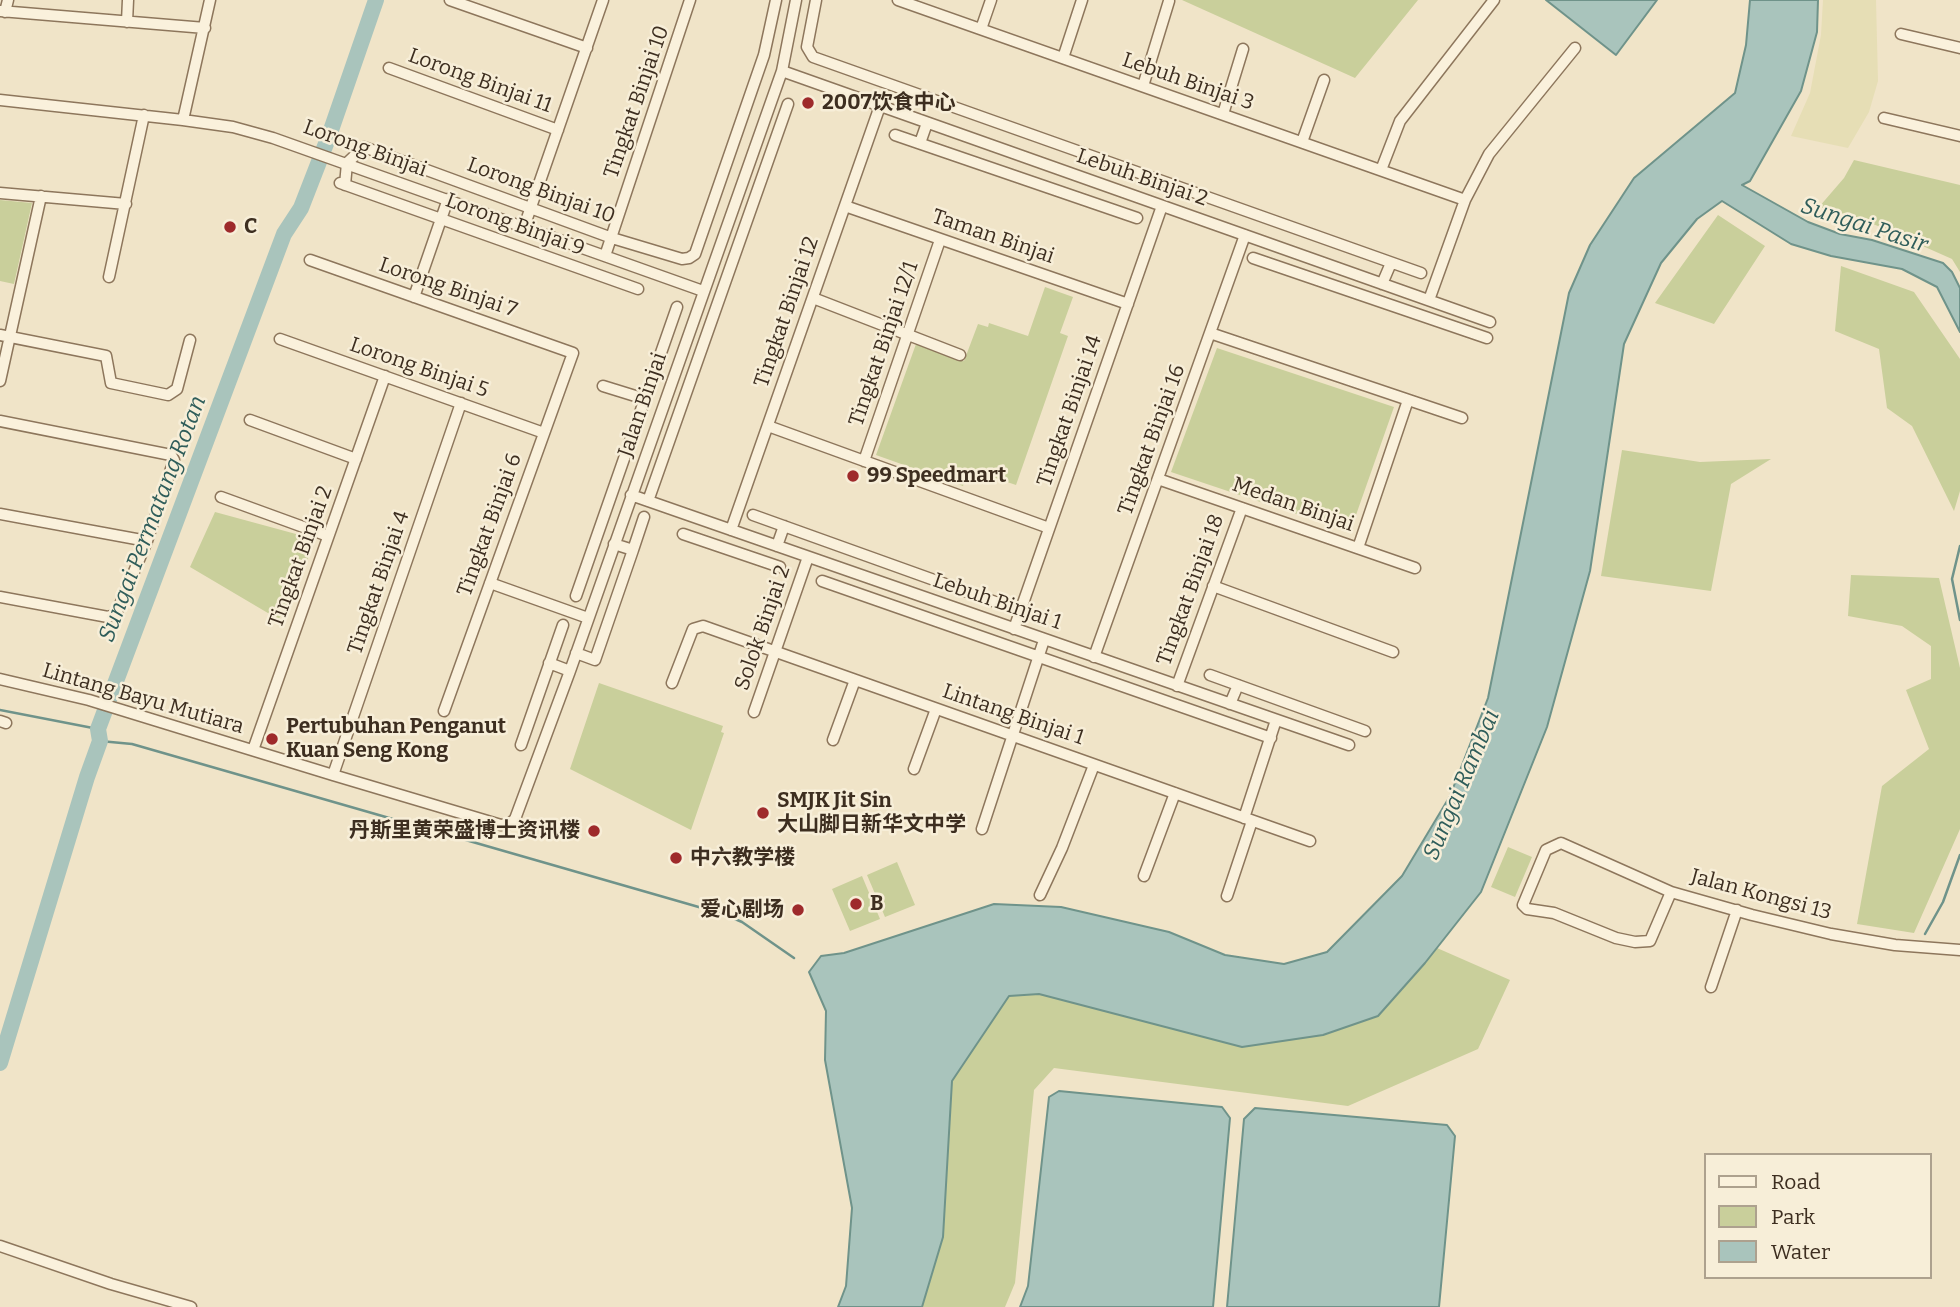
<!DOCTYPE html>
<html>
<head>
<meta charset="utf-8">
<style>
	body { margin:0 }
	#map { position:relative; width:1960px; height:1307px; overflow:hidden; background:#f0e4c8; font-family:Bitter,serif }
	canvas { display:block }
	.legend { position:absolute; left:1704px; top:1153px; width:228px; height:126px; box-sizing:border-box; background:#f7eed8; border:2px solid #ada18e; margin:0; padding:9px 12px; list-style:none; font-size:21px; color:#3d2e20 }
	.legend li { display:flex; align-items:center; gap:14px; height:35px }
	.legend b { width:35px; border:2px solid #ada18e }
</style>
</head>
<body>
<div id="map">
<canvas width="1960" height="1307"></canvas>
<ul class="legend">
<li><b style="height:9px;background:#faf1dc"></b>Road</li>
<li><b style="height:19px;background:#c9cf9b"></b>Park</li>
<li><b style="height:19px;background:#a9c4bc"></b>Water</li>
</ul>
</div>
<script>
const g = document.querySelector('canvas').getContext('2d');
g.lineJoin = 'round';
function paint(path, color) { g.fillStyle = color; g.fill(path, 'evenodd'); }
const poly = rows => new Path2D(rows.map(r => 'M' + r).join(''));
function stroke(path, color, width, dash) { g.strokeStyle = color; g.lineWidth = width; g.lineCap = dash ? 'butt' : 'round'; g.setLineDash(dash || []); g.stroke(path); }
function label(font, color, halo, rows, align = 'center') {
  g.font = font + ' Bitter,"Noto Sans SC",serif'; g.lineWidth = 5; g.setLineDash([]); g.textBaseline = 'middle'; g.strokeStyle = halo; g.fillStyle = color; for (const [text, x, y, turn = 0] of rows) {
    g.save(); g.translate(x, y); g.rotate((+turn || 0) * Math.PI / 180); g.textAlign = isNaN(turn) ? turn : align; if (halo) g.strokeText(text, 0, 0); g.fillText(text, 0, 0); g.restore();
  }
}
paint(poly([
	[1823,0,1876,0,1878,81,1869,112,1848,148,1791,136,1810,93,1821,35]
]), '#e6deb5');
paint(poly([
	[1182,0,1418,0,1355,78],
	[1854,160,1960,185,1960,272,1952,259,1862,219,1819,207,1844,178],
	[0,200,32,203,14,284,0,281],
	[1718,215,1765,246,1714,324,1655,303],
	[1841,266,1914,292,1960,359,1960,491,1954,511,1912,426,1887,408,1879,349,1835,331],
	[1045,287,1073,297,1060,333,1068,336,1016,485,968,469,963,486,876,455,916,344,964,361,978,324,988,327,989,323,1028,336],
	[1217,348,1394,407,1350,532,1171,472],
	[1622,450,1700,462,1771,459,1731,484,1711,591,1601,576],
	[215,512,307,537,312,547,291,608,278,619,190,567],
	[1851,575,1939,578,1960,668,1960,829,1914,933,1857,924,1882,786,1929,749,1906,690,1931,679,1931,646,1902,626,1848,616],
	[599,683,723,726,721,732,724,733,691,830,570,769],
	[1508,847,1532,857,1515,897,1491,887],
	[897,862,915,905,885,917,867,875],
	[862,876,880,919,850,931,832,889],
	[1437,948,1510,980,1478,1049,1348,1106,1054,1068,1034,1090,1015,1283,1005,1307,922,1307,943,1237,952,1081,1009,996,1425,963]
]), '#c9cf9b');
const water = poly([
	[1546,0,1657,0,1616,55,1546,0],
	[1750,0,1818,0,1817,32,1801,91,1750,181,1742,185,1808,222,1840,234,1872,240,1943,263,1952,272,1960,288,1960,332,1937,287,1902,269,1831,256,1791,244,1722,201,1697,219,1661,263,1624,344,1590,571,1547,727,1481,892,1425,963,1378,1016,1323,1035,1242,1047,1039,994,1009,996,952,1081,943,1237,922,1307,838,1307,846,1286,852,1208,825,1060,826,1011,809,972,821,956,844,953,994,904,1061,907,1169,932,1225,955,1284,964,1327,952,1402,876,1450,796,1488,698,1569,293,1590,245,1634,178,1735,93,1746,45,1750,0],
	[1059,1091,1222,1107,1230,1118,1213,1307,1020,1307,1028,1286,1049,1097,1059,1091],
	[1255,1108,1447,1125,1455,1136,1439,1307,1227,1307,1244,1119,1255,1108]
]);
paint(water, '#a9c4bc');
stroke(water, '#6f938a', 2);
stroke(poly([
	[1960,546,1952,579,1960,620],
	[0,710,98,729],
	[100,741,132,744,723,914,742,922,794,958],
	[1925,934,1943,902,1960,855]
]), '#6f938a', 2.5);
stroke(poly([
	[0,1063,87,777,100,741,98,729,284,234,301,208,329,136,376,0]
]), '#a9c4bc', 16);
const minor = poly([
	[450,0,587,48],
	[816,0,807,47,813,57,1421,273],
	[898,0,1465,200],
	[0,11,205,28],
	[5,12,8,0],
	[127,22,128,0],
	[981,29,991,0],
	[1901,34,1960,48],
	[1063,58,1082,0],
	[389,68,558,130],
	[782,71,1490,322],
	[1143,86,1169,1],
	[0,100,183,120,233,127,273,138,703,291],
	[1223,114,1243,49],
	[1884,118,1960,136],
	[183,120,210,0],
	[895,135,1137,218],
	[1302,142,1324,80],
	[920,143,927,123],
	[1381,170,1400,121,1494,0],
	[340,183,638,289],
	[345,185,347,163,364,147,612,238,682,259,689,258,695,254,764,55,776,0],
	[0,193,126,204],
	[845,206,1128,304],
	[524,227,603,0],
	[605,256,690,0],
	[1253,258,1487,338],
	[310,260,573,353,444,711],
	[109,277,144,115],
	[1382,284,1391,263],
	[414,297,448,199],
	[813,298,960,355],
	[1429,300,1465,200,1489,154,1575,48],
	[1210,333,1462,418],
	[0,335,106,356,111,383,168,395,177,389,190,340],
	[280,339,544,433],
	[0,381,41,196],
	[603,386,645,399],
	[250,420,356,459],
	[0,421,171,455,174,460,147,541,116,614,108,617,0,597],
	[768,426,1049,528],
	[864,461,940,240],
	[1158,479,1415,568],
	[631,495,1349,745],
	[221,497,328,536],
	[648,501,788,104],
	[0,514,147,541],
	[753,515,1001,604],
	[731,530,880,106],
	[683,534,780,567],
	[614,544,633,550,644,517],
	[777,546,784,526],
	[1358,548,1408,400],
	[822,581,1271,738],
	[490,583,588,618],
	[1213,586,1393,652],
	[576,596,677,307],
	[1014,629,1162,206],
	[576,653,595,660,633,550],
	[1094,657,1245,235],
	[549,663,570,671],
	[1210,675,1365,731],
	[0,679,89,700,333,775,501,825,509,824,515,819,570,671,782,71,796,0],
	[672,683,693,629,703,626,1310,841],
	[1177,686,1242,508],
	[1230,704,1238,685],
	[754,712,808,557],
	[0,721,6,723],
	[833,740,855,680],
	[521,745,563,625],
	[253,750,385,376],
	[914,769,936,709],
	[333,775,461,403],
	[1244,818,1276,720],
	[982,829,1044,640],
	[1144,876,1175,793],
	[1671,892,1650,941,1635,942,1616,938,1554,913,1527,909,1523,905,1546,850,1561,843,1671,892,1752,915,1831,934,1895,945,1960,950],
	[1040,895,1062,848,1094,765],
	[1227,896,1252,821],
	[1711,987,1737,910],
	[0,1246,111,1284,191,1307]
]);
stroke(minor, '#8d765c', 13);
stroke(minor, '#faf1dc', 10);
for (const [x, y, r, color] of [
	[808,103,7,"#9e2a2b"],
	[230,227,7,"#9e2a2b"],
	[853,476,7,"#9e2a2b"],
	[272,739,7,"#9e2a2b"],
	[763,813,7,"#9e2a2b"],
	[594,831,7,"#9e2a2b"],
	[676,858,7,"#9e2a2b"],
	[856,904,7,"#9e2a2b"],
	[798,910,7,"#9e2a2b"]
]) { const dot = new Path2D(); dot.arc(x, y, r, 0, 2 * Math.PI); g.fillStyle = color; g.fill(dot); stroke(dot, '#f7eed8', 2.5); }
label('21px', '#3d2e20', '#f7eed8', [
	["Lorong Binjai 11",480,81,20],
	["Lebuh Binjai 3",1188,82,19],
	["Tingkat Binjai 10",637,102,-71],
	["Lorong Binjai",365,149,20],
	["Lebuh Binjai 2",1142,178,19],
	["Lorong Binjai 10",541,191,20],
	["Lorong Binjai 9",515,225,20],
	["Taman Binjai",993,237,19],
	["Lorong Binjai 7",448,288,19],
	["Tingkat Binjai 12",787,312,-71],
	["Tingkat Binjai 12/1",884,344,-71],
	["Lorong Binjai 5",419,368,19],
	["Jalan Binjai",643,405,-71],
	["Tingkat Binjai 14",1070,411,-71],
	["Tingkat Binjai 16",1152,440,-70],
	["Medan Binjai",1293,505,19],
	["Tingkat Binjai 6",490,525,-70],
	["Tingkat Binjai 2",301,557,-70],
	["Tingkat Binjai 4",379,583,-71],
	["Tingkat Binjai 18",1191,590,-70],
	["Lebuh Binjai 1",997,602,19],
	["Solok Binjai 2",763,628,-71],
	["Lintang Bayu Mutiara",143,699,16],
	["Lintang Binjai 1",1013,715,19],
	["Jalan Kongsi 13",1761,895,15]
]);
label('bold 21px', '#3d2e20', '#f7eed8', [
	["2007饮食中心",822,103],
	["C",244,227],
	["99 Speedmart",867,476],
	["Pertubuhan Penganut",286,727],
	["Kuan Seng Kong",286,751],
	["SMJK Jit Sin",777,801],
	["大山脚日新华文中学",777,825],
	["丹斯里黄荣盛博士资讯楼",580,831,"right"],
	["中六教学楼",690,858],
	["B",870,904],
	["爱心剧场",784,910,"right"]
], 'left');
label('italic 23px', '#2f5d5a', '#f7eed8', [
	["Sungai Pasir",1864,226,18],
	["Sungai Permatang Rotan",153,519,-69],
	["Sungai Rambai",1462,785,-67]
]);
</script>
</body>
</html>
